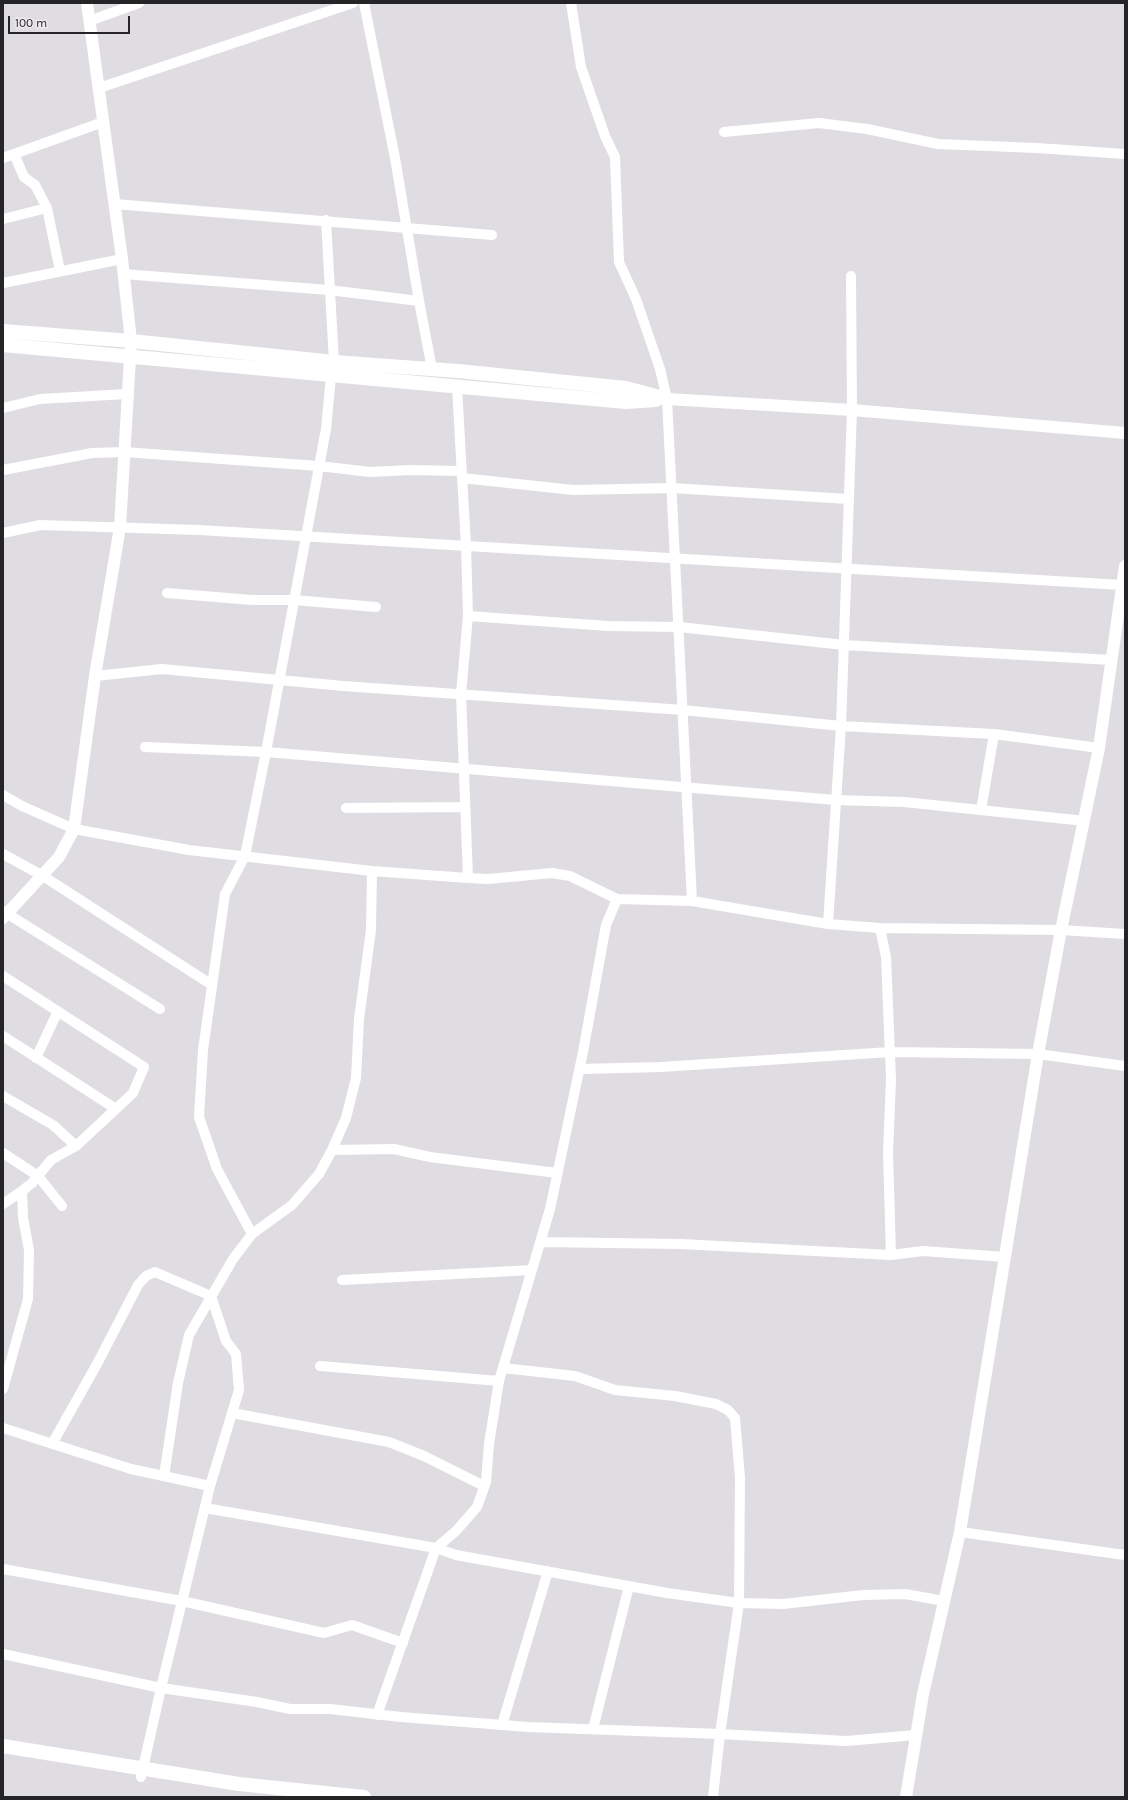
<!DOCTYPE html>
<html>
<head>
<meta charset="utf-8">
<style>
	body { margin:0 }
	#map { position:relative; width:1128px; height:1800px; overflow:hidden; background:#dfdde2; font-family:Karla,sans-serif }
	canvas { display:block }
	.frame { position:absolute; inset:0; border:4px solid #252426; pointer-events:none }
	.scale { position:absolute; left:8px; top:16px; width:122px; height:18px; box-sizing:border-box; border:2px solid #252426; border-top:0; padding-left:5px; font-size:12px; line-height:14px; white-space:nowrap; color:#252426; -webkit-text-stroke:3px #edeaef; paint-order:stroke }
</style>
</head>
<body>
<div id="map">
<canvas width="1128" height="1800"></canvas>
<div class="frame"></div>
<div class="scale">100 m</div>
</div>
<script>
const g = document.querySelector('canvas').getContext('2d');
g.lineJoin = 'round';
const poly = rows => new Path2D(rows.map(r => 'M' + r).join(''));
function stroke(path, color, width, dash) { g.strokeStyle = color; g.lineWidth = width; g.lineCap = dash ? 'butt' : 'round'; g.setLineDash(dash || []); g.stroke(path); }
stroke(poly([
	[364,3,395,158,419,301,432,369],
	[571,3,581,67,605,136,615,157,619,262,636,299,660,369,667,399,692,901],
	[89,21,139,3],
	[99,88,353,3],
	[724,132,819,123,867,129,938,144,1037,148,1125,154],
	[14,154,24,177,35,185,47,208,60,271],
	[3,158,103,122],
	[115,204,492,235],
	[3,219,47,208],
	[326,220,334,362],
	[123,274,329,290,419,301],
	[3,283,122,259],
	[457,387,466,546,468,616,461,694,468,878],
	[3,408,40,399,127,394],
	[3,470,92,453,124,452,319,466,370,472,411,470,461,471],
	[462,478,573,490,672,488,848,499],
	[3,533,40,525,199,530,1122,585],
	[167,593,252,600,294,600,376,607],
	[468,616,608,626,679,627,844,645,1112,660],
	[95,676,162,669,343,686,683,710,841,726,994,734,1099,748],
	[145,747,266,752,836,800,904,802,1085,821],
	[3,795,22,806,74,829,189,850,372,871,468,878,488,879,552,873,570,876,617,899,692,901,828,924,880,928,1061,930,1125,934],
	[346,808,465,807],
	[981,810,994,734],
	[3,854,43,876,212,985],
	[3,911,160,1009],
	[828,924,841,726,852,410,851,276],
	[880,928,886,957,891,1079,888,1153,891,1255],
	[3,976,144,1067,133,1093,76,1146,51,1160,32,1183,22,1191,23,1218,29,1250,28,1299,3,1389],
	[3,1036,116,1109],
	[36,1058,58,1011],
	[580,1069,661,1067,890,1052,1038,1054,1125,1066],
	[3,1096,53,1125,76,1146],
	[332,1150,394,1149,430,1157,557,1173],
	[3,1153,38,1176,62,1206],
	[3,1204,22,1191],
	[252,1234,217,1169,199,1117,203,1050,225,894,245,856,266,752,326,429,331,376],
	[540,1242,681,1244,891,1255,923,1251,1005,1257],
	[342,1280,532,1270],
	[320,1366,499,1381],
	[503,1368,575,1376,615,1390,675,1396,716,1404,728,1410,735,1418,740,1478,739,1603,720,1734,713,1797],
	[232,1413,389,1442,424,1456,484,1486],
	[3,1428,131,1469,210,1486],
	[52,1444,97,1364,138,1285,146,1276,155,1272,211,1296,226,1341,236,1354,239,1390,210,1486,161,1688,141,1777],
	[164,1476,178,1383,189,1335,233,1259,252,1234,292,1205,319,1174,332,1150,346,1118,356,1078,359,1019,371,930,372,871],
	[205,1508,436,1548,456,1555,667,1593,739,1603,783,1604,863,1595,905,1594,944,1601],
	[960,1532,1125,1555],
	[3,1569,182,1601,324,1633,352,1625,403,1643],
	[3,1654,161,1688,257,1702,290,1709,330,1709,401,1717,528,1727,720,1734,846,1741,916,1735],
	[377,1715,436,1548,456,1531,477,1507,486,1482,489,1444,499,1381,550,1209,583,1052,606,925,617,899],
	[502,1725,548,1571],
	[593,1729,629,1586]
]), '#fff', 10);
stroke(poly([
	[667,399,852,410,1125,433],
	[3,918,59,857,74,829,95,676,120,527,131,341,122,259,87,3],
	[906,1797,923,1694,960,1532,1038,1054,1061,930,1099,748,1125,566]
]), '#fff', 12);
stroke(poly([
	[3,331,131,341,334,362,458,371,626,388,667,399],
	[3,345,626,402,656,400],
	[3,1746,239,1784,364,1797]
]), '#fff', 14);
</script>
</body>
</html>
